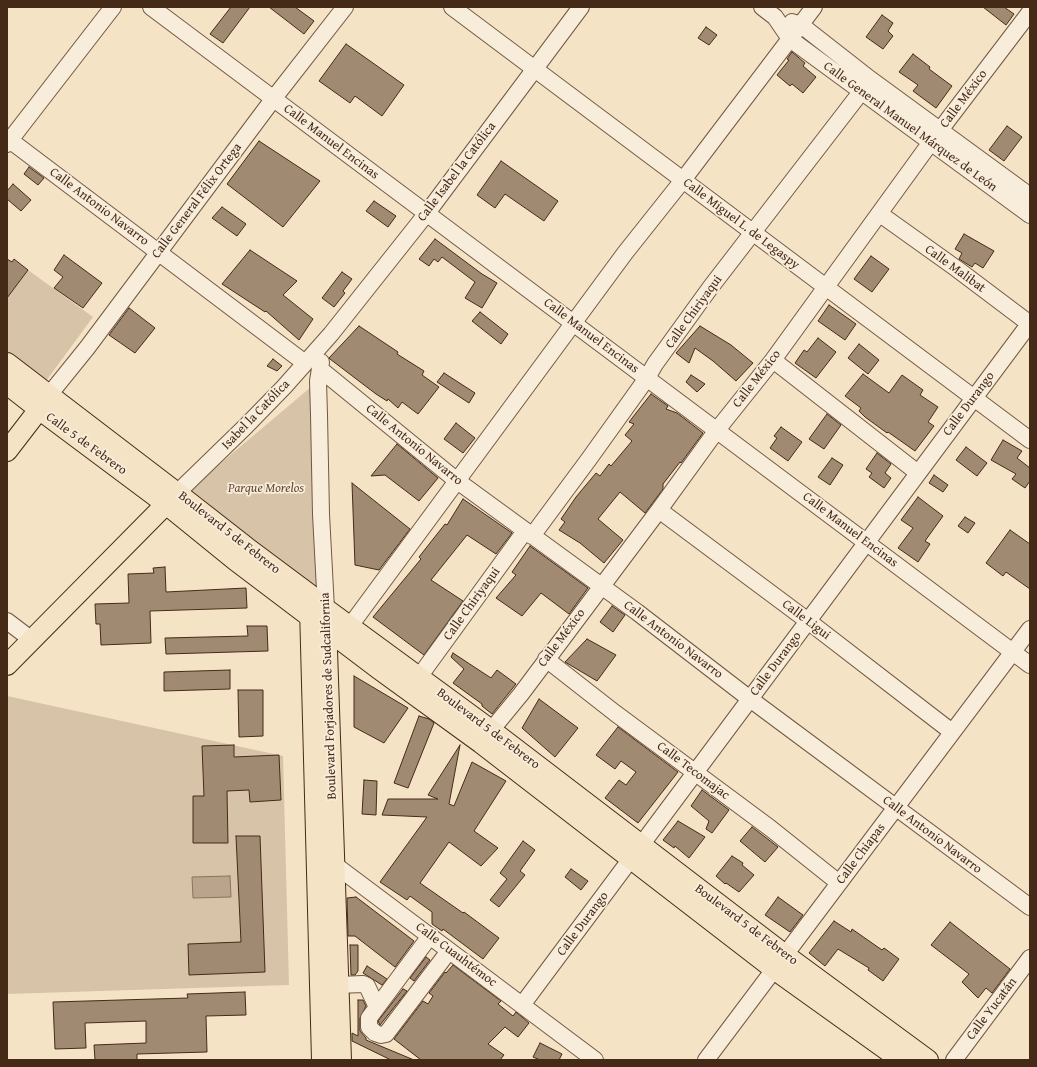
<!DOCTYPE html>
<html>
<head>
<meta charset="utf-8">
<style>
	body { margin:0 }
	#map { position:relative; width:1037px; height:1067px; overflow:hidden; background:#f5e3c6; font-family:"Gentium Book Plus",serif }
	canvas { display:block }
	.frame { position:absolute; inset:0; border:8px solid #462a18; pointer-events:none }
</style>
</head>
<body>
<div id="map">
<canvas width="1037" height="1067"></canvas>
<div class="frame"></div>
</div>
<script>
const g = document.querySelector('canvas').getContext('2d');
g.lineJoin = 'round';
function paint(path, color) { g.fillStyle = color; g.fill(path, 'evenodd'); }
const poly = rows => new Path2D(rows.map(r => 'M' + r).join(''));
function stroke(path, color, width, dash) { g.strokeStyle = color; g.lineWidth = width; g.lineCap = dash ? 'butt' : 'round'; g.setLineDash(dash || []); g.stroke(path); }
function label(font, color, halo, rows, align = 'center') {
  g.font = font + ' "Gentium Book Plus",serif'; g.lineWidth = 3.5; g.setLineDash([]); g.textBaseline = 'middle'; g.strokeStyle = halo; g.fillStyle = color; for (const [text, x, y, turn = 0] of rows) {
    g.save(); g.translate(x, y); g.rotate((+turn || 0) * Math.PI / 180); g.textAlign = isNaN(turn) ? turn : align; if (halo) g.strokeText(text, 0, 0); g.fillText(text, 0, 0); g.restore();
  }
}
paint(poly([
	[28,270,93,317,46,381,7,352,7,298],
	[311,387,320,597,190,489],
	[7,696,283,756,289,985,7,994]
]), '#d7c4a8');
const water = poly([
	[230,876,231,897,193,898,192,877,230,876]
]);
paint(water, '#baa48b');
stroke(water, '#8c735d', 1);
const building = poly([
	[231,7,250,7,223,43,210,34,231,7],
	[269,7,295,7,314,21,304,34,269,7],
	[983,7,1004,7,1014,14,1006,25,983,7],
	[882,15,893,23,888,31,893,36,883,49,866,37,882,15],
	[706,27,717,35,709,45,698,38,706,27],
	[346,44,404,85,382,116,355,96,350,103,319,81,346,44],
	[792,52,805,63,803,66,816,77,803,93,792,84,790,86,777,75,789,60,787,59,792,52],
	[913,54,930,67,929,69,952,86,936,108,913,91,918,85,899,72,913,54],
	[1007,126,1022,137,1004,161,989,150,1007,126],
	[259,141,320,181,283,227,227,184,259,141],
	[501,161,558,201,544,221,505,194,495,208,477,195,501,161],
	[29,167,44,178,38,185,24,174,29,167],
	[13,184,31,200,21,211,7,199,7,191,13,184],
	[374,201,396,216,388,227,366,211,374,201],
	[222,207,246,224,237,236,212,218,222,207],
	[964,234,994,251,983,268,975,263,972,267,959,259,962,253,955,249,964,234],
	[435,239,482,274,497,283,482,308,465,298,475,282,442,257,438,262,434,259,429,266,419,259,435,239],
	[250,250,297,281,283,295,313,319,299,340,266,311,265,312,222,284,250,250],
	[64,255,102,283,83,308,54,288,63,277,54,270,64,255],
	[871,256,889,269,872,292,854,279,871,256],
	[7,259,12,262,14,259,28,270,7,298,7,259],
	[342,272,352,279,343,291,345,293,334,307,322,298,342,272],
	[829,305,856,324,845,340,818,321,829,305],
	[129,308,155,328,135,353,109,335,129,308],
	[480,312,508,334,501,344,472,321,480,312],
	[359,326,398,352,397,354,424,371,422,375,439,387,418,414,402,402,398,408,388,399,387,401,376,394,330,359,329,358,359,326],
	[700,326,731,345,753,363,736,381,713,361,695,348,689,363,676,353,700,326],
	[818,338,836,352,816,378,795,363,804,350,807,352,818,338],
	[859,344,879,360,868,374,848,358,859,344],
	[273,359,282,366,277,371,267,366,273,359],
	[444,373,475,393,469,403,437,382,444,373],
	[863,374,889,393,902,375,923,390,920,395,938,407,928,422,934,426,915,451,888,432,887,433,865,417,859,411,861,408,845,396,863,374],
	[691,375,705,384,697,392,686,382,691,375],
	[651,394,668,406,666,409,677,413,703,433,681,463,680,462,663,484,663,489,645,513,620,492,598,519,623,540,604,563,580,543,559,530,565,522,561,519,576,497,596,473,600,476,609,464,611,466,632,441,625,435,634,424,629,422,651,394],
	[827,414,841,425,824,449,809,439,827,414],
	[456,423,475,438,463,453,444,439,456,423],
	[781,427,802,442,788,461,770,448,777,438,774,436,781,427],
	[1003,440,1022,451,1017,458,1030,468,1030,481,1025,488,1012,479,1016,474,991,460,1003,440],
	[397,444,438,478,419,501,385,475,371,476,397,444],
	[966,447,987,463,977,476,956,460,966,447],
	[877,453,891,464,885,473,891,478,884,488,869,477,872,473,866,469,877,453],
	[832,458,843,465,830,485,818,477,832,458],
	[934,475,948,485,943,492,929,483,934,475],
	[352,483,410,529,379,570,355,565,352,483],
	[918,497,943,516,925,541,930,544,918,562,898,548,913,528,901,520,918,497],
	[463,499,512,533,496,554,467,535,431,580,463,601,424,655,373,617,421,559,419,557,445,524,447,525,463,499],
	[965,517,975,523,968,533,958,526,965,517],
	[1010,530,1030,544,1030,589,1006,572,1003,576,986,563,1010,530],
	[530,546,588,588,569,614,541,593,522,616,496,598,516,575,512,572,530,546],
	[165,567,166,592,246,588,247,608,150,611,151,643,101,645,100,624,96,624,95,604,129,603,128,574,154,573,153,568,165,567],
	[612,606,625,615,613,632,600,622,612,606],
	[247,626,267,626,268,651,166,654,165,638,248,636,247,626],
	[587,639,616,655,597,681,565,662,587,639],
	[453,653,491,678,497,670,516,684,492,714,482,706,482,704,453,683,464,669,451,657,453,653],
	[230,670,230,689,164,691,164,672,230,670],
	[354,676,408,708,384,743,354,727,354,676],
	[238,690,263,690,263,736,239,737,238,690],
	[539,699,578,728,555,757,522,728,539,699],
	[419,716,429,719,434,723,408,788,394,783,419,716],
	[618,727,678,772,638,823,605,798,619,780,626,785,636,772,621,761,615,769,596,755,618,727],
	[234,745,234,757,279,755,281,800,250,802,249,790,227,791,228,843,193,843,193,796,204,796,202,746,234,745],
	[460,745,449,804,454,806,472,762,506,781,474,831,498,848,481,866,449,842,420,883,463,913,464,912,499,938,483,959,443,929,442,931,432,924,432,912,410,896,407,900,380,882,427,817,382,815,388,799,438,799,428,795,460,745],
	[364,780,377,781,376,815,362,814,364,780],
	[702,790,729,810,712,833,706,829,709,821,691,806,702,790],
	[678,821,705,837,689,858,675,846,674,848,663,840,678,821],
	[752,827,778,847,765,862,740,841,752,827],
	[236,836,260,836,265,972,189,975,188,944,241,942,236,836],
	[523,841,535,850,520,871,525,875,499,907,490,900,507,879,500,873,523,841],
	[732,856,743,863,742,865,754,875,739,892,726,883,725,884,716,876,732,856],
	[571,869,588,881,581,890,565,877,571,869],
	[356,897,414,941,395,967,355,936,348,936,347,898,356,897],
	[778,897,803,915,790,932,765,915,778,897],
	[834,921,851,932,852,929,882,950,884,948,899,959,883,981,868,970,869,968,838,949,825,966,809,953,834,921],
	[950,922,1010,969,992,993,986,988,978,998,962,982,969,974,931,945,950,922],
	[350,945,358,945,358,971,355,975,351,975,350,945],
	[426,957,430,960,414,981,410,978,426,957],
	[453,965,501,1001,498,1004,513,1016,516,1012,529,1023,518,1037,505,1027,488,1044,504,1055,500,1060,421,1060,394,1039,423,1001,428,1004,433,996,429,993,445,972,446,973,453,965],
	[367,966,387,979,382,985,363,973,367,966],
	[403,989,407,991,380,1025,378,1021,403,989],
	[245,992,246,1015,206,1016,207,1052,137,1054,137,1060,95,1060,94,1045,146,1043,146,1021,85,1023,86,1048,55,1049,53,1002,188,998,187,994,245,992],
	[358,1000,363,1000,366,1006,360,1018,360,1031,366,1038,366,1040,414,1060,391,1060,352,1041,352,1033,358,1036,358,1000],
	[540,1043,562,1054,559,1060,540,1060,533,1057,540,1043]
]);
paint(building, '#a18a72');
stroke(building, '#462a18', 1);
const minor = poly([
	[151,7,1030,665],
	[452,7,1030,440],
	[762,7,775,17,790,39,1030,215],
	[792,22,801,25,870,79,1030,196],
	[7,138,305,363],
	[7,144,113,7],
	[880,214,957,269,1030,324],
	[773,360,918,473],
	[321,362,318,381,319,415,321,514,326,609],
	[320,369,456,480,637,612,750,699,1030,907],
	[49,395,87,348,274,98,345,7],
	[177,493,246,426,284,387,331,334,427,213,581,7],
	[659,510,808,621,952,732],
	[532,536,589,459,647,378,655,364,710,288,861,92],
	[7,621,32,640],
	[350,626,625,253,683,180,814,7],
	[546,659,615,713,770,828,839,883],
	[419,677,525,531],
	[484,739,521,694,659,510,717,430,773,360,931,142,1030,12],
	[327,859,595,1060],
	[430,936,369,1018,369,1027,375,1033,381,1035,386,1034,449,951],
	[338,985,363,984,367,986,377,1007],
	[522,1005,1030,323],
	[706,1060,1030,629],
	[954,1060,1030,958]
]);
const major = poly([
	[7,363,177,493,246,547,309,594,326,609,491,730,785,955,928,1060],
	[7,384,39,409,166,504,235,560,379,669,481,743,774,969,901,1060],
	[7,451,47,399],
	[310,608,322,1060],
	[326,621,341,1060],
	[7,665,176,494]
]);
stroke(minor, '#725844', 18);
stroke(major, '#462a18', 22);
stroke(minor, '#f8edda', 16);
stroke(major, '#f5e3c6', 20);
label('13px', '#462a18', '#f8edda', [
	["Calle México",964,99,-53],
	["Calle General Manuel Márquez de León",910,127,36],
	["Calle Manuel Encinas",331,142,37],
	["Calle Isabel la Católica",457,172,-53],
	["Calle General Félix Ortega",197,201,-53],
	["Calle Antonio Navarro",99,207,37],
	["Calle Miguel L. de Legaspy",741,224,37],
	["Calle Malibat",955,269,36],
	["Calle Chiriyaqui",694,312,-54],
	["Calle Manuel Encinas",591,336,37],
	["Calle México",757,379,-52],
	["Calle Durango",969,404,-53],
	["Isabel la Católica",256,415,-46],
	["Calle 5 de Febrero",86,444,36],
	["Calle Antonio Navarro",414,445,39],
	["Calle Manuel Encinas",850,530,37],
	["Boulevard 5 de Febrero",229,533,38],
	["Calle Chiriyaqui",472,604,-54],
	["Calle Ligui",806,620,37],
	["Calle México",562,638,-53],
	["Calle Antonio Navarro",673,640,37],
	["Calle Durango",776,664,-53],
	["Boulevard Forjadores de Sudcalifornia",329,696,-92],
	["Boulevard 5 de Febrero",488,729,37],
	["Calle Tecomajac",693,771,37],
	["Calle Antonio Navarro",932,835,37],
	["Calle Chiapas",861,854,-53],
	["Calle Durango",583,924,-53],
	["Boulevard 5 de Febrero",746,925,37],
	["Calle Cuauhtémoc",456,955,37],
	["Calle Yucatán",992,1009,-53]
]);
label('italic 13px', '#634935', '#f8edda', [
	["Parque Morelos",266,489]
]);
</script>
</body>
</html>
